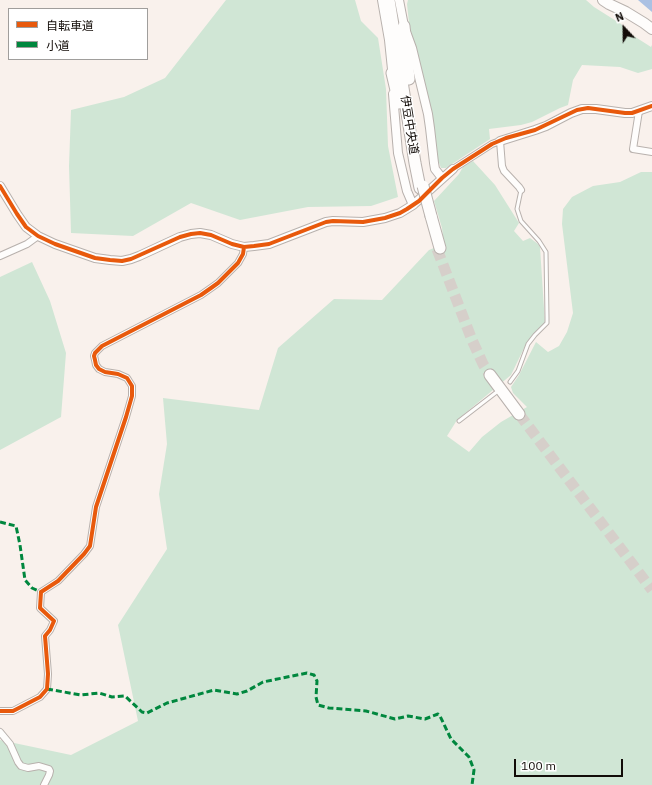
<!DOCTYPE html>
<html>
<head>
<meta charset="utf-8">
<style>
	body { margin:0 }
	#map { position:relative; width:652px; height:785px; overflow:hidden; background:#f9f1ec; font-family:"IBM Plex Sans","Noto Sans JP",sans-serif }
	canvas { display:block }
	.legend { position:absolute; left:8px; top:8px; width:140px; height:52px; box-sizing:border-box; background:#fff; border:1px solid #a09e9c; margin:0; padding:5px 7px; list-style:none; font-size:12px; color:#120c08 }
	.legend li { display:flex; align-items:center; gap:8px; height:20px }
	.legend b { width:20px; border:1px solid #a09e9c }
	.north { position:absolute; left:604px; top:8px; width:40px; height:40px; -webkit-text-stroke:3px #fff; paint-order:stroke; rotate:338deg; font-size:11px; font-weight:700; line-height:16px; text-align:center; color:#120c08 }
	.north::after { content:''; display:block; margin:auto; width:14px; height:18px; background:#120c08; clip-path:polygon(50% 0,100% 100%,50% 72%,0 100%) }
	.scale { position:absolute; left:514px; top:759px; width:109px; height:18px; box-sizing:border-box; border:2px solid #120c08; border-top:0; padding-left:5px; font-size:12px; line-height:14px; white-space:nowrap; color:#120c08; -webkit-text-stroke:3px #fff; paint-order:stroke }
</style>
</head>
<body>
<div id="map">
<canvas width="652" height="785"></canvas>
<ul class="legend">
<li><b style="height:5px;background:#e8590c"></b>自転車道</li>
<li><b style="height:5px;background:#00873e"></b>小道</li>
</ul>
<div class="north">N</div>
<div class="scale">100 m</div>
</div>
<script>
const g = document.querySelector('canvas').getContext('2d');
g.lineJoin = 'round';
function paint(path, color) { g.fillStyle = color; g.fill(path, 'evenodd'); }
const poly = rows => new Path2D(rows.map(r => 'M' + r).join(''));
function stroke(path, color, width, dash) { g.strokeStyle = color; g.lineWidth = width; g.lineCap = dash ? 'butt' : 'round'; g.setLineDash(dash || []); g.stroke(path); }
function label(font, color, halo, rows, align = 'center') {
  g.font = font + ' "IBM Plex Sans","Noto Sans JP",sans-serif'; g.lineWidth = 3; g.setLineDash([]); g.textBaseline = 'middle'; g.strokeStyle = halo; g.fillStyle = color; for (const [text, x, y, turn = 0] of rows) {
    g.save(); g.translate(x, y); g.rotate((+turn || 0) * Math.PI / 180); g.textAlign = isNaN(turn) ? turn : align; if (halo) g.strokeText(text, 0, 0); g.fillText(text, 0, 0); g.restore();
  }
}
paint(poly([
	[226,0,355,0,361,21,378,38,386,89,388,146,398,197,371,206,308,207,240,220,191,203,133,236,71,233,69,166,71,110,124,97,165,78],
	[408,0,586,0,594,7,621,24,626,31,651,47,652,45,652,69,638,73,620,67,582,65,573,80,568,105,560,108,532,122,521,125,489,129,490,139,446,168,441,168,438,160,434,126,409,23,407,4],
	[473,161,495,185,519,223,514,231,523,241,530,238,538,244,540,247,545,324,526,344,511,375,457,420,447,436,469,452,482,437,501,422,527,407,513,393,511,387,519,375,536,342,548,352,559,346,567,332,573,313,562,224,563,209,572,197,593,186,620,182,641,172,652,172,652,785,0,785,0,740,71,755,138,721,118,625,167,549,159,494,167,444,163,398,259,410,278,348,334,299,382,300,429,250,444,244,442,228,434,201,459,174,463,167],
	[32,262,50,301,66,353,61,417,0,450,0,277]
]), '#d0e6d5');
paint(poly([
	[638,0,652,0,652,12]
]), '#abc1e3');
stroke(poly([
	[437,249,472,340,483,364,490,375],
	[519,414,652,590]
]), '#d6cfca', 11, [11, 5.5]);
const service = poly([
	[510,382,518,371,528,344,535,335,547,323,547,318,546,252,539,241,521,221,517,209,521,190],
	[459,421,498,391]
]);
const minor = poly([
	[639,111,633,149,652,152],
	[453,169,492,144,500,141,502,166,504,171,519,187,521,190],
	[0,256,27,244,38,236],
	[0,711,13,711,40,697,47,689,48,674,45,636,50,630,54,621,40,608,41,592,58,581,84,554,90,546,96,507,126,417,132,396,132,386,127,378,118,374,105,372,99,369,96,365,95,360,94,356,95,353,102,346,201,295,211,288,218,283,238,263,243,254,244,247],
	[0,732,10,744,18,762,21,766,28,768,39,766,49,769,50,771,49,775,44,785]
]);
const tertiary = poly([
	[382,0,389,40,393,79],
	[399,0,404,26,412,48,428,114,430,128,434,163,435,169,442,178],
	[393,94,398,153,407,191,413,205],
	[500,141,535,130,546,126,571,113,582,109,596,109,625,113,632,113,652,106],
	[0,186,17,214,26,227,38,236,55,244,95,258,110,260,122,261,131,259,139,256,180,237,191,234,200,233,211,235,232,244,244,247,254,246,269,244,326,222,333,221,363,222,385,218,400,213,413,205,453,169]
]);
const trunk = poly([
	[603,0,609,4,626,12,644,23,652,29]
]);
const motorway = poly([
	[389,0,415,163,420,188],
	[404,26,409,79],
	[392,73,399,103],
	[431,216,440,248],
	[490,375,519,414]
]);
stroke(service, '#b8b1ad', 5);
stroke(minor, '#b8b1ad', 8);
stroke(tertiary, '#b8b1ad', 10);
stroke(trunk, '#b8b1ad', 12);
stroke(motorway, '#b8b1ad', 13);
stroke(service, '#fefdfc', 3);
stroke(minor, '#fefdfc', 6);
stroke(tertiary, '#fefdfc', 8);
stroke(trunk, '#fefdfc', 10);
stroke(motorway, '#fefdfc', 11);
const motorwayBridge = poly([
	[423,186,431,216]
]);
stroke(motorwayBridge, '#b8b1ad', 13, []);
stroke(motorwayBridge, '#fefdfc', 11);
stroke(poly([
	[0,522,16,526,20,545,25,580,32,588,41,592],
	[47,689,81,695,99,693,112,697,125,696,142,712,147,713,167,703,214,690,237,694,247,691,263,682,307,673,314,675,317,681,316,697,318,705,329,708,366,711,395,719,408,716,425,719,438,714,440,716,451,739,469,757,474,770,472,785]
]), '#00873e', 3, [6, 3]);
stroke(poly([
	[0,186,17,214,26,227,38,236,55,244,95,258,110,260,122,261,131,259,180,237,191,234,200,233,211,235,232,244,244,247,254,246,269,244,326,222,333,221,363,222,385,218,400,213,407,209,419,201,442,178,453,169,492,144,506,138,535,130,577,110,588,108,625,113,632,113,652,106],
	[0,711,13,711,40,697,47,689,48,674,45,636,50,630,54,621,40,608,41,592,58,581,84,554,90,546,96,507,126,417,132,396,132,386,127,378,118,374,105,372,99,369,96,365,95,360,94,356,95,353,102,346,201,295,211,288,218,283,238,263,243,254,244,247]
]), '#e8590c', 4);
label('12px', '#120c08', '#fff', [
	["伊豆中央道",409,125,81]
]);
</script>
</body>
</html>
